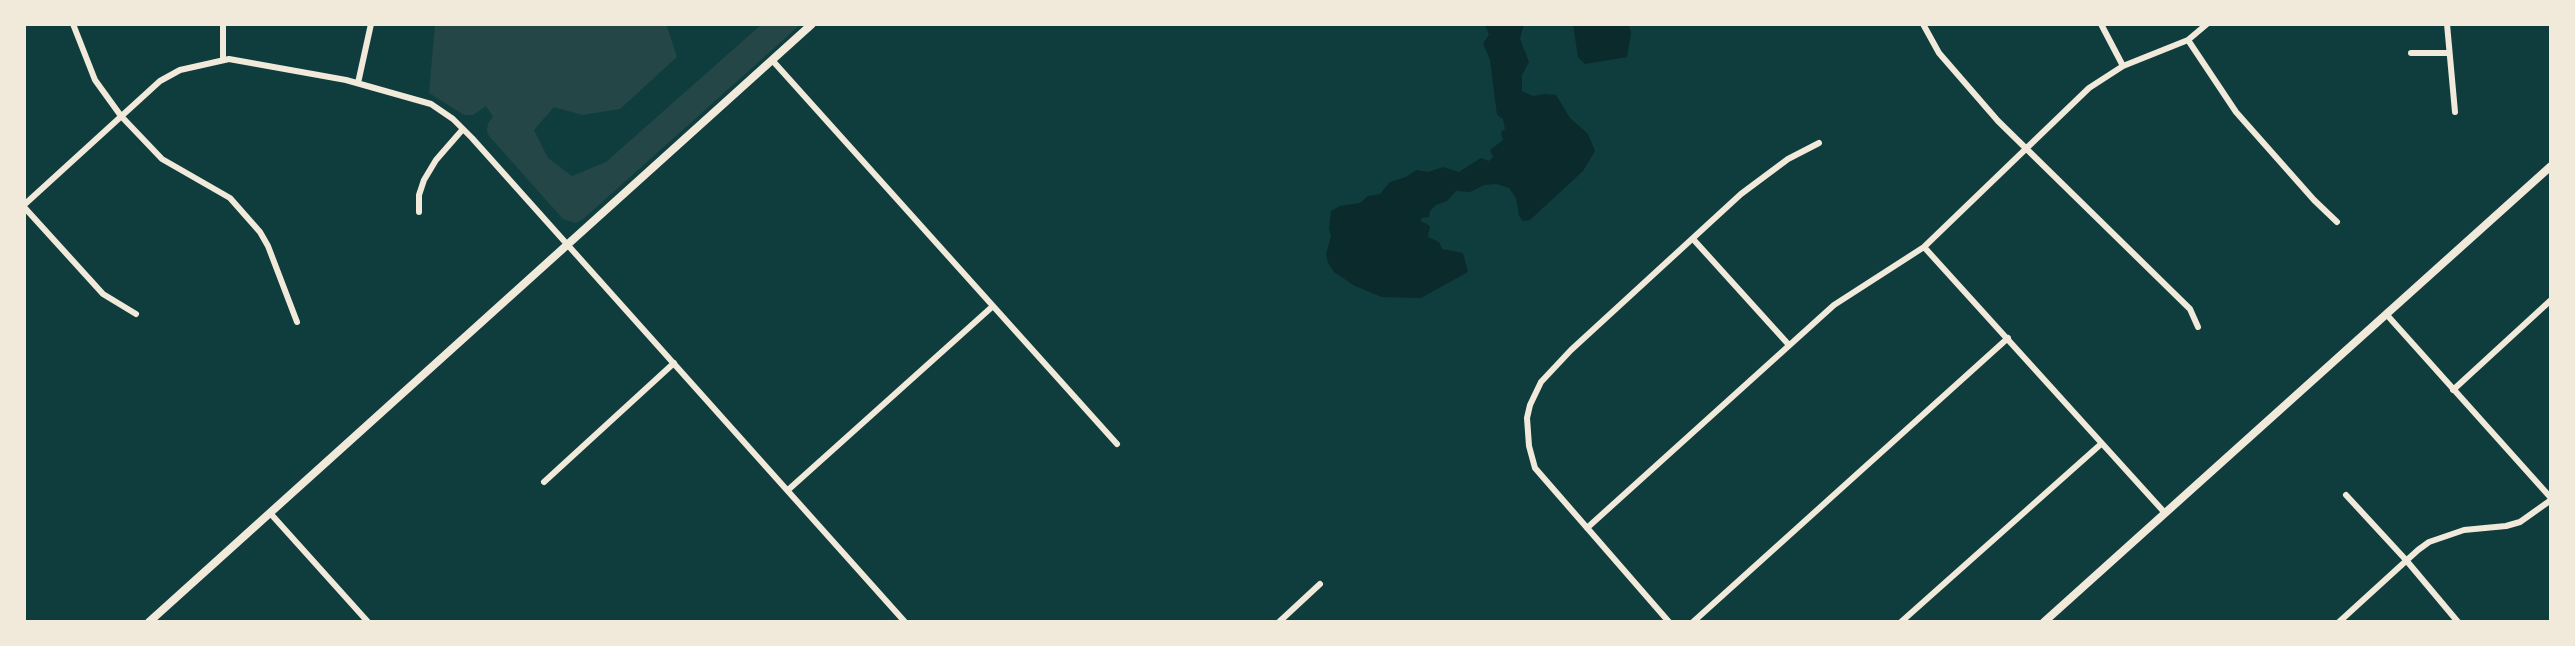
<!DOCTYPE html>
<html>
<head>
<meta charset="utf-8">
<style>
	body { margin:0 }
	#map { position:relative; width:2575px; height:646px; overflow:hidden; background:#0f3d3e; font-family:Roboto,sans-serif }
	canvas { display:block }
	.frame { position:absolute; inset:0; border:26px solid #f1e9da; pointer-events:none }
</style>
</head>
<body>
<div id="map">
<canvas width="2575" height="646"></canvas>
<div class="frame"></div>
</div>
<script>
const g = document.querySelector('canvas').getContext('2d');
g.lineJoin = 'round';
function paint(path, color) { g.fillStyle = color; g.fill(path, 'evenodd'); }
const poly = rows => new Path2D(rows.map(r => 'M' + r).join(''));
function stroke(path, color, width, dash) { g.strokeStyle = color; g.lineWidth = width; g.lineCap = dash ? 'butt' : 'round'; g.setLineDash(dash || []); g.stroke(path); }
paint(poly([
	[435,24,666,24,677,57,620,109,582,115,554,107,534,130,548,158,572,176,606,162,762,24,801,24,582,220,575,223,563,219,489,136,487,131,488,123,493,117,486,106,473,115,464,115,429,93]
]), '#244646');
paint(poly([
	[1485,24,1524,24,1520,39,1529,62,1522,75,1522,91,1533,96,1545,94,1556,95,1570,118,1588,134,1595,151,1583,171,1530,220,1523,221,1519,216,1516,198,1509,188,1497,184,1484,185,1470,192,1456,191,1447,201,1436,205,1430,211,1429,217,1421,218,1421,221,1430,226,1428,237,1439,242,1442,249,1463,253,1468,272,1421,298,1382,297,1355,286,1334,272,1328,263,1326,254,1331,237,1329,228,1331,211,1340,206,1360,203,1368,196,1380,194,1390,182,1406,177,1416,170,1428,172,1443,167,1459,172,1481,158,1489,161,1493,157,1490,150,1503,140,1501,132,1505,129,1503,119,1497,115,1490,60,1483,43,1489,35],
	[1573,24,1629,24,1631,33,1627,57,1585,64,1578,57]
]), '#0a2a2b');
stroke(poly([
	[73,24,95,80,121,116,162,159,230,198,260,232,268,246,297,322],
	[223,24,223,60],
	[1923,24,1939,53,1998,121,2190,309,2198,327],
	[2101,24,2123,66],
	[2447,24,2455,112],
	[2188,40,2236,112,2314,200,2337,222],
	[2411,53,2448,53],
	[772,60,1117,444],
	[358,83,371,24],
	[24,205,160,81,180,70,229,59,346,80,431,104,453,119,472,138,905,622],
	[24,207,103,294,136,314],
	[419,212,419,195,424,180,436,160,463,129],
	[1693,239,1789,345],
	[1924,247,2165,513],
	[2387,315,2551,498],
	[2453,390,2551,300],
	[544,482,674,363],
	[788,490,993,306],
	[2346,495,2406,560,2458,622],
	[270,513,368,622],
	[1587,528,1834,305,1924,247,2089,88,2123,66,2188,40,2207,24],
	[1279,622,1320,584],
	[1669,622,1535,468,1529,446,1527,418,1530,405,1541,382,1571,350,1741,194,1788,159,1819,143],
	[1693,622,2008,338],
	[1901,622,2101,444],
	[2339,622,2418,550,2429,542,2464,530,2506,526,2520,522,2551,500]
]), '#f1e9da', 6);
stroke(poly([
	[2044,622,2551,166]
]), '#f1e9da', 8);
stroke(poly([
	[149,622,812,24]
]), '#f1e9da', 8);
</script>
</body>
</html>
